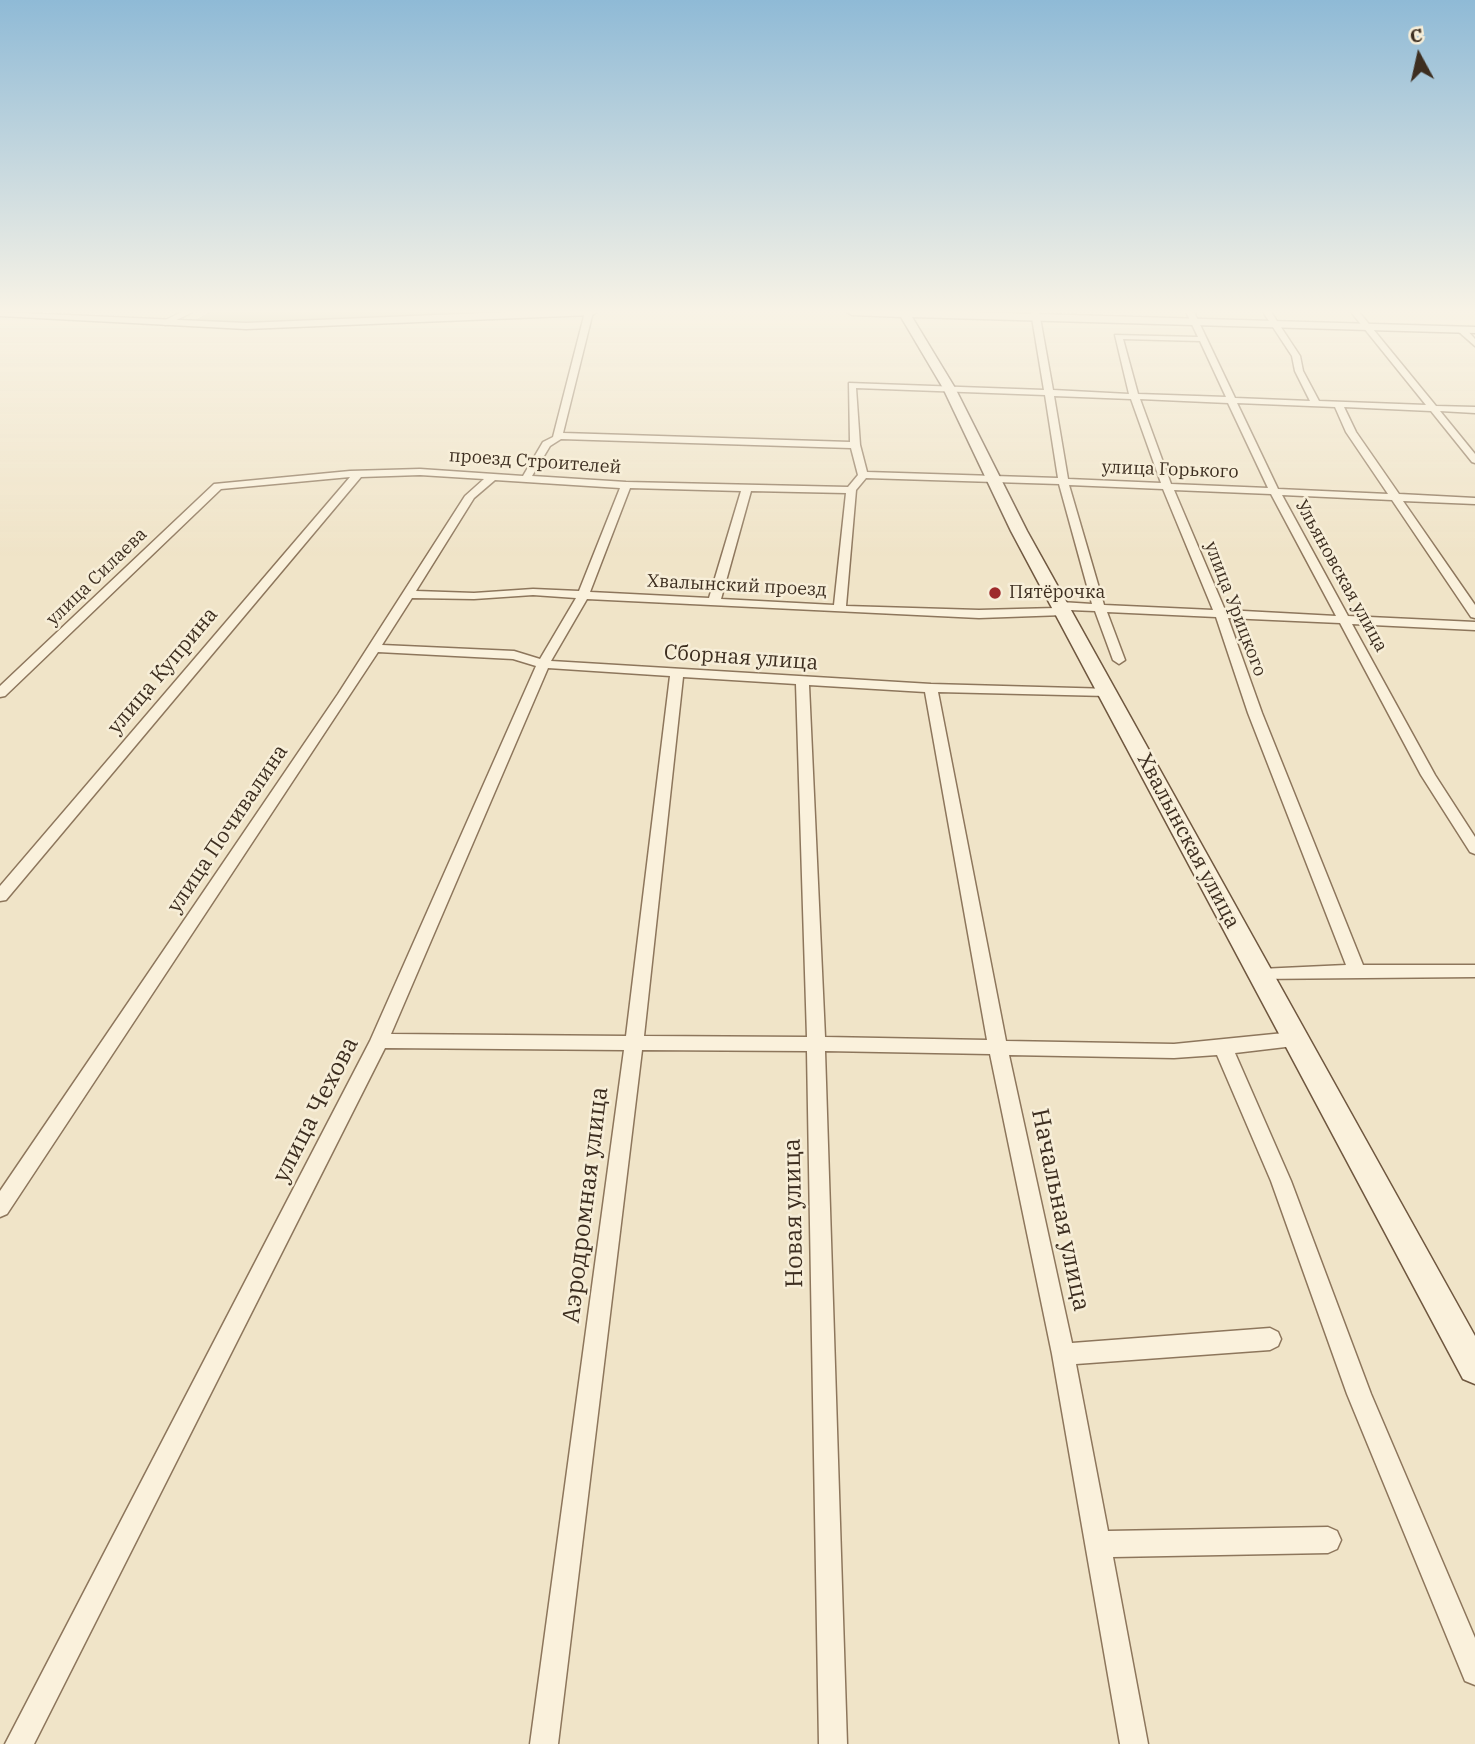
<!DOCTYPE html>
<html>
<head>
<meta charset="utf-8">
<style>
	body { margin:0 }
	#map { position:relative; width:1475px; height:1744px; overflow:hidden; background:#f0e4c8; font-family:"IBM Plex Serif",serif }
	canvas { display:block }
	.north { position:absolute; left:1384px; top:21px; width:70px; height:70px; -webkit-text-stroke:5px #f7eed8; paint-order:stroke; rotate:352deg; font-size:19px; font-weight:700; line-height:28px; text-align:center; color:#3d2e20 }
	.north::after { content:''; display:block; margin:auto; width:24px; height:32px; background:#3d2e20; clip-path:polygon(50% 0,100% 100%,50% 72%,0 100%) }
</style>
</head>
<body>
<div id="map">
<canvas width="1475" height="1744"></canvas>
<div class="north">С</div>
</div>
<script>
const g = document.querySelector('canvas').getContext('2d');
g.lineJoin = 'round';
function paint(path, color) { g.fillStyle = color; g.fill(path, 'evenodd'); }
const poly = rows => new Path2D(rows.map(r => 'M' + r).join(''));
function stroke(path, color, width, dash) { g.strokeStyle = color; g.lineWidth = width; g.lineCap = dash ? 'butt' : 'round'; g.setLineDash(dash || []); g.stroke(path); }
function label(font, color, halo, rows, align = 'center') {
  g.font = font + ' "IBM Plex Serif",serif'; g.lineWidth = 5; g.setLineDash([]); g.textBaseline = 'middle'; g.strokeStyle = halo; g.fillStyle = color; for (const [text, x, y, turn = 0] of rows) {
    g.save(); g.translate(x, y); g.rotate((+turn || 0) * Math.PI / 180); g.textAlign = isNaN(turn) ? turn : align; if (halo) g.strokeText(text, 0, 0); g.fillText(text, 0, 0); g.restore();
  }
}
paint(poly([
	[211,312,538,312,251,323,192,321]
]), '#bfc49a');
const street = poly([
	[182,312,193,312,166,325,159,323,182,312],
	[585,312,593,312,563,433,850,442,849,383,1044,390,1031,312,1039,312,1053,390,1129,394,1115,335,1198,337,1186,312,1194,312,1235,398,1310,401,1295,371,1292,356,1263,312,1271,312,1300,356,1303,371,1319,401,1426,405,1351,312,1359,312,1436,406,1475,407,1475,413,1440,411,1475,454,1475,463,1472,462,1431,411,1344,407,1356,432,1399,494,1475,498,1475,504,1403,501,1475,605,1475,618,1471,617,1392,500,1282,495,1348,616,1475,622,1475,630,1352,624,1435,775,1475,837,1475,854,1470,852,1421,775,1340,623,1228,618,1262,713,1363,965,1475,965,1475,977,1254,979,1251,975,1254,971,1260,969,1346,965,1248,713,1216,617,1107,612,1125,660,1119,664,1113,660,1095,611,1069,610,1068,614,1064,615,979,618,587,599,551,661,931,684,1112,689,1112,695,1107,696,938,692,1006,1041,1174,1044,1294,1032,1300,1034,1303,1039,1300,1044,1294,1046,1235,1053,1291,1181,1371,1394,1475,1638,1475,1685,1465,1681,1347,1394,1271,1181,1217,1055,1174,1058,1009,1055,1072,1343,1270,1328,1278,1332,1281,1339,1278,1346,1270,1350,1076,1364,1108,1531,1328,1527,1337,1531,1341,1540,1337,1549,1328,1553,1113,1557,1148,1744,1120,1744,1052,1354,990,1054,825,1051,847,1744,819,1744,807,1051,642,1050,558,1744,530,1744,624,1050,385,1048,34,1744,5,1744,370,1041,536,666,513,659,378,652,7,1214,0,1217,0,1191,338,694,465,496,484,479,420,475,361,477,6,900,0,901,0,886,350,477,221,489,5,696,0,697,0,686,214,484,350,471,420,469,523,476,543,442,553,437,585,312],
	[1123,339,1200,341,1226,397,1138,394,1123,339],
	[856,388,1045,395,1058,478,867,472,860,445,856,388],
	[1054,396,1131,399,1161,483,1068,479,1054,396],
	[1140,399,1228,403,1268,488,1171,484,1140,399],
	[1237,403,1335,407,1346,432,1388,494,1278,489,1237,403],
	[561,439,851,448,858,475,848,487,626,482,532,476,550,446,561,439],
	[866,478,1059,484,1092,604,1061,602,1057,603,1056,608,979,610,846,606,856,490,866,478],
	[495,480,620,488,579,591,533,589,474,593,416,591,474,498,495,480],
	[1069,485,1163,489,1213,610,1104,605,1069,485],
	[630,488,741,491,709,598,590,592,630,488],
	[1174,490,1271,494,1336,616,1225,610,1174,490],
	[751,491,846,493,834,605,721,599,751,491],
	[533,595,576,598,540,659,514,651,382,645,412,598,474,599,533,595],
	[548,668,670,676,626,1036,391,1034,548,668],
	[683,677,796,684,807,1037,644,1036,683,677],
	[809,685,925,692,987,1040,825,1037,809,685],
	[1459,328,1465,328,1475,339,1475,346,1459,332,1459,328]
]);
const secondary = poly([
	[0,312,246,323,508,312,597,312,592,315,246,329,0,316,0,312],
	[847,312,970,312,1475,327,1475,333,912,317,955,388,1027,531,1475,1336,1475,1384,1463,1379,1011,531,943,388,901,317,852,315,847,312]
]);
stroke(street, '#8d765c', 3);
stroke(secondary, '#6f573f', 3);
paint(street, '#faf1dc');
paint(secondary, '#faf1dc');
const sky = g.createLinearGradient(0, 0, 0, 556);
sky.addColorStop(0, '#8fbad6');
sky.addColorStop(0.56, '#f8f3e6');
sky.addColorStop(1, '#f8f3e600');
g.fillStyle = sky;
g.fillRect(0, 0, 1475, 556);
for (const [x, y, r, color] of [
	[995,593,7,"#9e2a2b"]
]) { const dot = new Path2D(); dot.arc(x, y, r, 0, 2 * Math.PI); g.fillStyle = color; g.fill(dot); stroke(dot, '#f7eed8', 2.5); }
label('18px', '#3d2e20', '#f7eed8', [
	["проезд Строителей",535,462,4],
	["улица Горького",1170,470,2],
	["Ульяновская улица",1341,576,61],
	["улица Силаева",97,577,-44],
	["Хвалынский проезд",737,586,3],
	["улица Урицкого",1235,609,69]
]);
label('18px', '#3d2e20', '#f7eed8', [
	["Пятёрочка",1009,593]
], 'left');
label('21px', '#3d2e20', '#f7eed8', [
	["Сборная улица",741,658,4],
	["улица Куприна",163,671,-50],
	["улица Почивалина",228,829,-56],
	["Хвалынская улица",1188,841,62]
]);
label('24px', '#3d2e20', '#f7eed8', [
	["улица Чехова",316,1110,-63],
	["Аэродромная улица",586,1205,-83],
	["Начальная улица",1060,1210,78],
	["Новая улица",794,1213,-91]
]);
</script>
</body>
</html>
